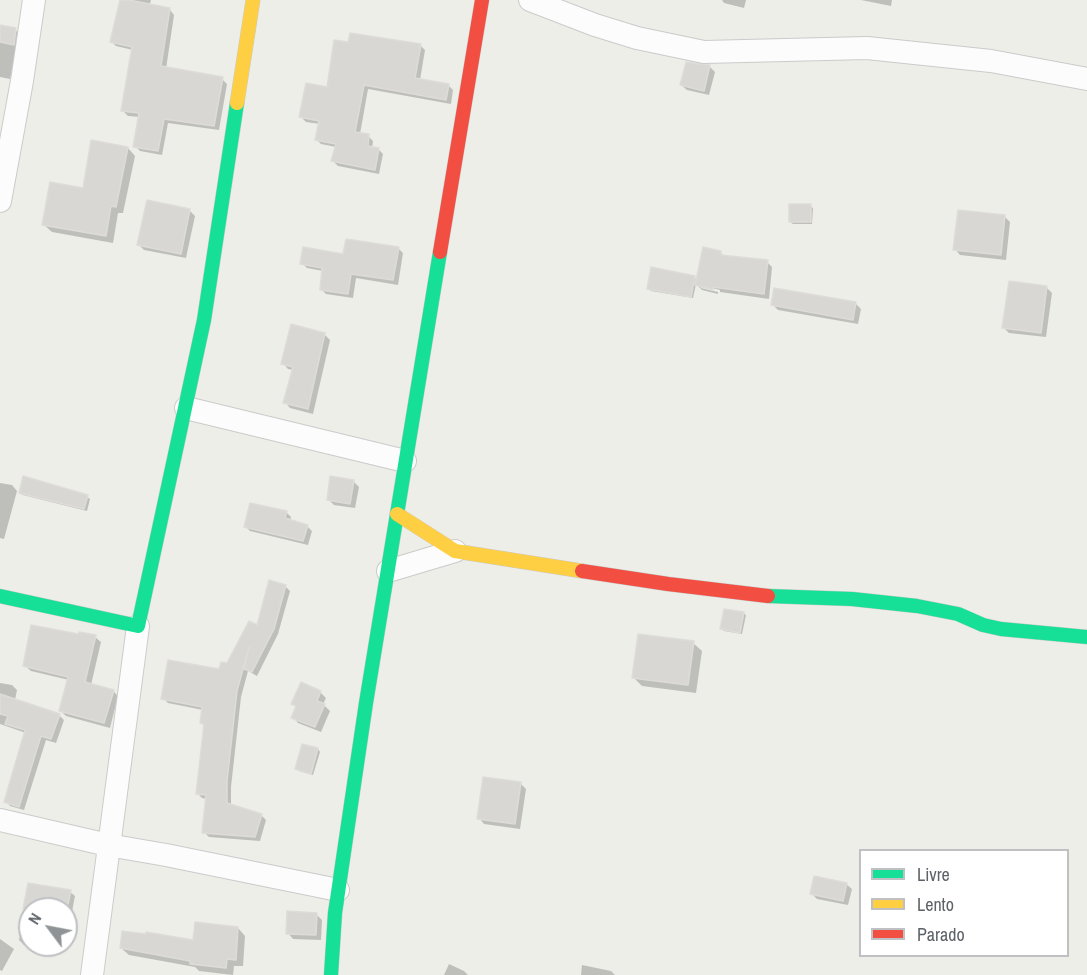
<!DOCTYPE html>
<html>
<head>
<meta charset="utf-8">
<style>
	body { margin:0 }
	#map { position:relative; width:1087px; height:975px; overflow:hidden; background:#eeeee9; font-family:"Archivo Narrow",sans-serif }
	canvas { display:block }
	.legend { position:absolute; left:859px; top:849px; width:210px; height:108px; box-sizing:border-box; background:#fff; border:2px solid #bec0c3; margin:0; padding:8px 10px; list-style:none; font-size:18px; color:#5d6268 }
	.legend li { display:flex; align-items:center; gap:12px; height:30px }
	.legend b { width:30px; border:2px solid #bec0c3 }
	.north { position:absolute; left:18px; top:897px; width:60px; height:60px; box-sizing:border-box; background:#fff; border:2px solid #bec0c3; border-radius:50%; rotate:302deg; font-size:16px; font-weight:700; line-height:24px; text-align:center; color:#5d6268 }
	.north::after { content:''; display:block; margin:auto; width:21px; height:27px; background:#909395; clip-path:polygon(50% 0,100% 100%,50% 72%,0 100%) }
</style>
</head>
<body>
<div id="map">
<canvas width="1087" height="975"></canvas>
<ul class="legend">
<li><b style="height:8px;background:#16e098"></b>Livre</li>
<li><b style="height:8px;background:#ffcf43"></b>Lento</li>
<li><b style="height:8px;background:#f24e42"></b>Parado</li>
</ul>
<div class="north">N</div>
</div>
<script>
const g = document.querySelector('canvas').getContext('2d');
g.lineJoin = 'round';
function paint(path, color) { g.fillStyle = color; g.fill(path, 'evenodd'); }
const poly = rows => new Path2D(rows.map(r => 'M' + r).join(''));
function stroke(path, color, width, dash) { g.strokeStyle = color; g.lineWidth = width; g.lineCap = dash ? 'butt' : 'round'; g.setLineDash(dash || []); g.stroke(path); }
paint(poly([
	[121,0,151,0,149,7,170,10,174,15,166,69,222,79,227,84,219,130,168,123,162,155,140,151,135,146,140,117,128,116,123,111,133,50,116,46,111,41],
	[722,0,746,0,744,8,724,3],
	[861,0,892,0,891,6],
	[0,27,15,30,20,34,10,79,0,77],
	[420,45,425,50,420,80,448,85,453,90,451,104,368,89,360,134,368,136,373,141,372,148,378,149,383,154,379,174,338,166,333,161,336,147,321,144,317,140,320,124,306,122,301,117,328,89],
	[710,67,715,72,709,95,687,90,681,85],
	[128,148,135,156,123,213,118,213,113,243,52,232,44,225,85,190],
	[810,206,813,208,812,224,793,224,790,222],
	[189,210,195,216,186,258,144,250,138,244],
	[1005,217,1010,222,1006,260,960,255,955,249],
	[398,248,403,253,398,285,356,278,353,298,326,294,321,289,323,271,307,268,302,263],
	[721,253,724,256,767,262,772,267,769,299,720,292,720,290,701,285,701,288,718,292,718,294,702,290,696,284,693,298,651,291,648,288,694,277,697,280],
	[1047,288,1052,293,1046,337,1009,333,1003,327],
	[855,303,861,309,858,324,778,310,773,305],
	[324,334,330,340,313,414,290,408,285,402,294,370,288,369,283,363],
	[353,481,359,487,355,508,334,505,328,499],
	[0,483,12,485,17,491,4,539,0,538],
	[20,493,87,497,90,499,87,511,23,495],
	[286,512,291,517,290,521,307,526,312,531,308,545,250,531,245,526],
	[285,586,290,591,278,634,257,676,248,671,241,697,231,787,231,806,261,815,266,820,260,841,209,837,204,832,207,799,202,798,198,794,206,727,201,723,203,710,168,703,163,698,220,671,228,665,258,627],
	[743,613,746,615,742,634,724,631,722,629],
	[95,637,101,642,91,685,113,691,118,696,110,728,66,716,60,710,69,680,31,671,25,666],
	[693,643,702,651,696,693,642,686,633,677],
	[0,683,12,685,17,690,15,700,59,715,64,720,56,743,46,740,24,810,10,806,6,801,26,733,0,724],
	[320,692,326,698,323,704,330,711,321,732,298,723,293,717,297,707,293,703],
	[318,749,320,752,313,775,299,771,297,769],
	[484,778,521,784,526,789,520,829,484,824,479,818],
	[29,884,70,892,75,896,68,932,66,931,66,909,30,909,30,945,56,945,54,952,24,945,19,940],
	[846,884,852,889,848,905,817,899,812,894],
	[316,914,322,920,321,940,293,939,288,933],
	[238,928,245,936,243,966,234,966,233,975,199,971,195,967,129,955,121,948,194,941],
	[0,939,14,949,2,971,0,970],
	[449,964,464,971,468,975,444,975],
	[582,965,611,971,615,975,581,975]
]), '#0003');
const building = poly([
	[120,0,129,0,170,8,161,66,223,77,214,126,164,119,158,151,133,147,139,113,121,111,132,47,110,42,120,0],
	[0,25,16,28,14,45,0,42,0,25],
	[350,33,421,44,415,78,449,84,446,100,364,85,355,132,369,134,368,146,379,148,375,170,331,161,336,144,315,140,319,121,299,117,306,83,327,87,334,40,348,42,350,33],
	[686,62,710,65,704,91,680,85,686,62],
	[91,140,128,147,116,207,111,206,106,236,42,225,50,182,83,188,91,140],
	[147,200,190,209,181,254,137,245,147,200],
	[789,204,811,204,811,222,789,222,789,204],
	[958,210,1005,215,1001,255,953,250,958,210],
	[346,239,399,247,393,280,351,274,348,294,320,290,322,268,300,264,303,247,343,254,346,239],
	[703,247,721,251,721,255,768,260,764,294,713,287,713,290,695,285,703,247],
	[651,267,695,276,691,297,647,289,651,267],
	[1009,281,1047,286,1041,333,1002,328,1009,281],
	[774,288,856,302,853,320,771,305,774,288],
	[291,324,325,333,308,409,283,403,293,367,281,364,291,324],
	[23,476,88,495,84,509,19,493,23,476],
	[330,476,354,480,350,504,327,500,330,476],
	[250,503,287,511,285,518,308,525,303,541,244,527,250,503],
	[269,580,286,585,274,629,252,672,244,669,249,647,237,691,227,781,227,803,262,814,255,837,202,833,206,795,196,794,204,724,200,723,202,707,161,699,168,660,219,669,221,662,227,663,249,621,257,625,269,580],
	[724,609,744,612,740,633,720,629,724,609],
	[31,625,78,634,79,632,96,635,85,682,114,690,104,723,59,711,68,677,23,666,31,625],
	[638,634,694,641,688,685,632,678,638,634],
	[301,682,321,691,317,701,325,704,315,727,291,718,296,706,291,704,301,682],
	[0,694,60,714,51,739,41,736,19,807,4,802,25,730,5,724,8,716,0,714,0,694],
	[302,744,318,748,311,774,295,769,302,744],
	[483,777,521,782,515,824,477,819,483,777],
	[814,876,847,883,843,901,810,894,814,876],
	[28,883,71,890,67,909,23,909,28,883],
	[287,911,317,913,316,935,286,934,287,911],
	[195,922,238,927,236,960,227,959,226,968,190,964,190,961,120,948,122,931,146,934,146,932,193,940,195,922]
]);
paint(building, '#d8d7d4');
stroke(building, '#dedcd8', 1.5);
const street = poly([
	[530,0,595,25,637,38,704,52,867,48,991,61,1087,79],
	[0,201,22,81,34,0],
	[186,408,405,461],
	[388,571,455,551],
	[0,820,108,845,166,855,338,890],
	[92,975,138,626]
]);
const fast = poly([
	[0,596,138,626,204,320,237,103],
	[768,596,852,599,917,606,958,614,983,625,1001,629,1087,637],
	[331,975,335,913,366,703,440,252]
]);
const slow = poly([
	[237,103,253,0],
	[397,514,455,551,582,571]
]);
const jam = poly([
	[440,252,482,0],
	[582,571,668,584,768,596]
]);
stroke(street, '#cacbca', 24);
stroke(fast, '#c9cbca', 15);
stroke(slow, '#c9cbca', 15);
stroke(jam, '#c9cbca', 15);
stroke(street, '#fcfcfc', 22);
stroke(fast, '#16e098', 14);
stroke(slow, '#ffcf43', 14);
stroke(jam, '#f24e42', 14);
</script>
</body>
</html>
